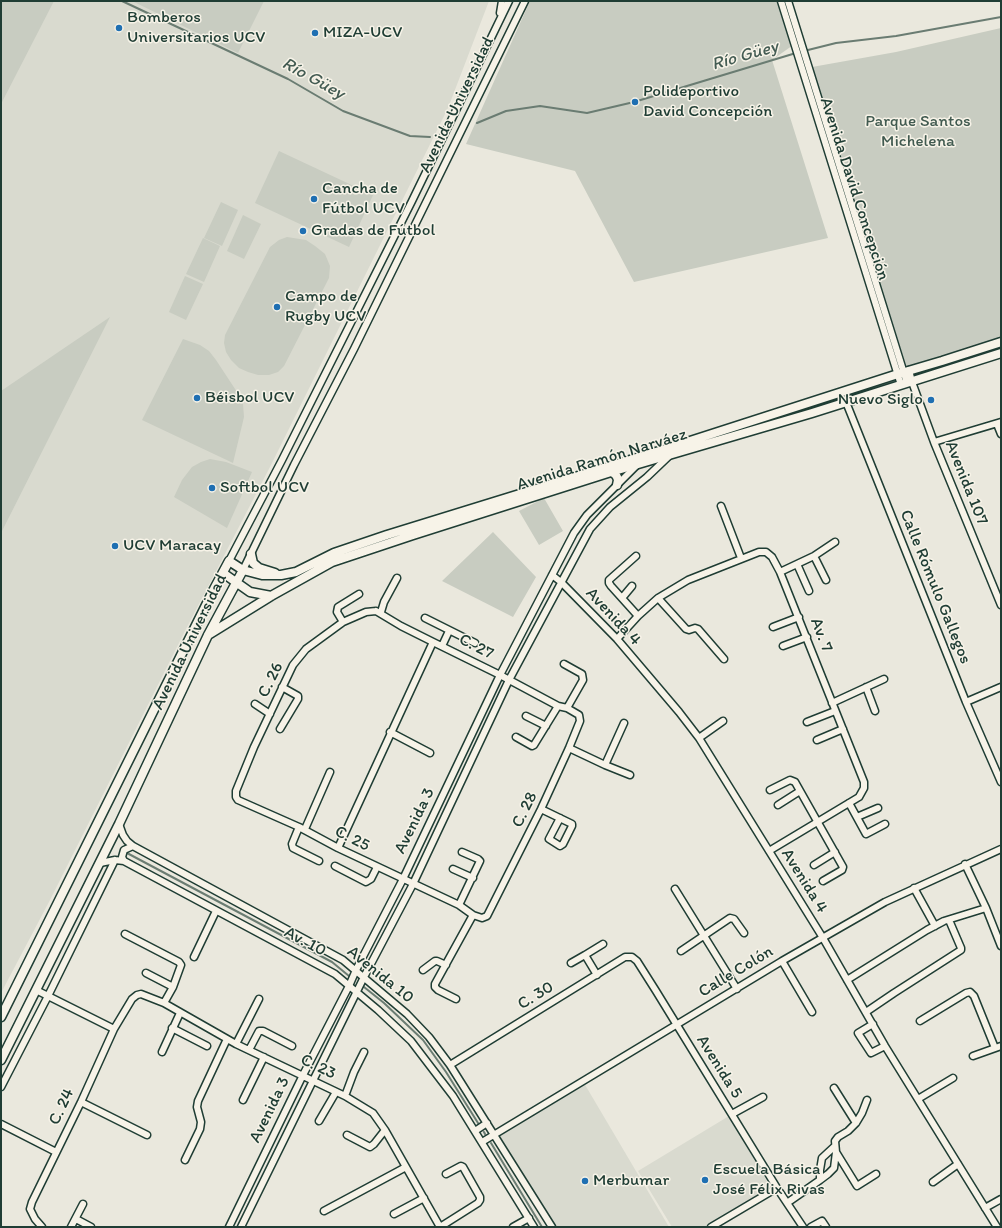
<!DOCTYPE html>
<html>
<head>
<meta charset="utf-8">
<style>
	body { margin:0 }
	#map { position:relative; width:1002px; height:1228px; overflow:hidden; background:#eae8dd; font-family:Itim,sans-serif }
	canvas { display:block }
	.frame { position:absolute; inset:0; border:2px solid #1f3d34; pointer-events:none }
</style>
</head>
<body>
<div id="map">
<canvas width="1002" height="1228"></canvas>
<div class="frame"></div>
</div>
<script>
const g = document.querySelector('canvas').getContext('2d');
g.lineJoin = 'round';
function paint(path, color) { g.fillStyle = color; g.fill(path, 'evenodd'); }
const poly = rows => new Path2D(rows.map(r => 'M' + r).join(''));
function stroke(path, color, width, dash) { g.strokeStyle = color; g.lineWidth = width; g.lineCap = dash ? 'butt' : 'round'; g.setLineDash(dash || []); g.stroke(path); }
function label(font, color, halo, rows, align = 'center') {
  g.font = font + ' Itim,sans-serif'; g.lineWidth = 3; g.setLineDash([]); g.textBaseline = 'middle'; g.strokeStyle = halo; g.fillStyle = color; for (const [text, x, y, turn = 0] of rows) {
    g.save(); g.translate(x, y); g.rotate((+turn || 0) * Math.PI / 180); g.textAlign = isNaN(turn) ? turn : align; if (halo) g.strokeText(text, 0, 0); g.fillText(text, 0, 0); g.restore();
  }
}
paint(poly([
	[1,1,489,1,448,108,271,465,187,627,50,900,1,993],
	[584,1083,669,1227,556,1227,499,1135],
	[729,1116,772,1190,706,1227,672,1227,638,1171]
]), '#d9dacf');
paint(poly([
	[1,1,54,1,1,104],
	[132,1,264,1,238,53],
	[530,1,784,1,796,43,772,60,828,238,634,282,575,171,466,144],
	[1001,28,1001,342,908,372,812,67,896,52],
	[279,151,373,195,349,247,255,203],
	[221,202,238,210,222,246,204,238],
	[243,215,261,224,244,259,227,251],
	[287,237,306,240,315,246,325,254,330,266,329,278,284,366,278,372,269,375,258,375,248,372,239,368,231,360,226,352,224,343,225,335,270,247,279,240],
	[203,238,220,246,204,282,186,274],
	[185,276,203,284,186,320,169,312],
	[110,317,1,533,1,391],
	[183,339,200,345,209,351,216,360,237,392,243,404,244,417,233,463,142,420],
	[210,459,226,462,252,472,227,528,174,497,182,480,192,467,201,462],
	[544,498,563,531,539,545,519,511],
	[493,532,536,577,513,617,442,581]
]), '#c8ccc1');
stroke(poly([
	[122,1,288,79,343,111,410,136,430,137],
	[804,51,836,43,896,36,1001,17],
	[477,123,506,111,540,106,587,113,634,102,796,53],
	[127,853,332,962,349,976],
	[364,987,384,1003,423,1040,446,1072,478,1123],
	[484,1132,485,1134],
	[491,1143,542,1227]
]), '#6a7c72', 2);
const minor = poly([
	[781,1,901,385],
	[788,1,907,383],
	[500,13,502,1],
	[909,370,912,382,934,442,1001,605],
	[846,402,966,702,1001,782],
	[997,424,1001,434],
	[934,442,1001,422],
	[721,506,741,558],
	[636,556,609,580,609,583,611,586,638,616],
	[814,556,826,580],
	[229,561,282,460,412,201,509,1],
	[797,564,809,591],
	[243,570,294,465,354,349,525,1],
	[780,572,814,556,835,542],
	[552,575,561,582,617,639,679,712,699,738,823,938,885,1046,997,1227],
	[622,598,632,586],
	[658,598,686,629,689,630,695,628,698,629,724,659],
	[376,611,401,626,433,642,500,675,558,706,567,708,579,715,580,721,569,748,541,809,490,910,487,916,482,918,473,915,459,905,338,848,299,827,238,800,236,797,236,791,254,747,293,665,306,649,343,622,366,612,376,611],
	[381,612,384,602,397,578],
	[425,618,475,643],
	[343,622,337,612,338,607,359,594],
	[773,627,799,617],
	[617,639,638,616,658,598,688,580,759,552,766,552,772,557,780,572,864,782,864,788,859,797,769,851],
	[442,646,449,631],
	[783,646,807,637],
	[564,664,582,674,583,680,567,708],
	[866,687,875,711],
	[966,702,1001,687],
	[832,703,884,679],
	[255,704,270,714],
	[526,716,546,726],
	[807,722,835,711],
	[280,729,298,699,298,696,282,687],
	[390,732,430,753],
	[516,737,532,746,534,745,558,706],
	[699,738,723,721],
	[817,740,843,729],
	[569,748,605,765,630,775],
	[605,765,624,723],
	[770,790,790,780,795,782,843,867,842,870,823,881],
	[849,803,866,834,885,824],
	[778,805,800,791],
	[541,809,572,824,572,826,563,844,560,846,549,839,560,818],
	[857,817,878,808],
	[119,824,123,835,127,841,133,846,343,960,407,1014,429,1037,450,1065,552,1227],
	[299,827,292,844,293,848,319,861],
	[305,829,330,772],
	[338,848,433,642],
	[124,861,122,857,124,850,133,846],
	[100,863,115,860,124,861,335,974,378,1010,411,1041,453,1096,534,1227],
	[965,864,986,908,1001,946],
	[814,865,835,852],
	[335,866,366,882,371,879,377,867],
	[453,869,473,878],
	[914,888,935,926],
	[675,889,737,989],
	[459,905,480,861,478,859,462,852],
	[125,934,179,962,181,965,173,987,164,1003],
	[681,951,730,918,734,919,744,933],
	[194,957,216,911],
	[782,961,812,1012],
	[571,963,585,955],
	[423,970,435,961,437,961,446,965],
	[146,973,173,987],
	[597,975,585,955,603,944],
	[847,980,927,930,944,921,986,908],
	[36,990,114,1029],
	[456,999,438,990,435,987,435,984,473,915],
	[866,1012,894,993,961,950,961,948,949,920],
	[920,1021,966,993,970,992,974,996,995,1048],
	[873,1024,858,1033,871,1053,885,1046],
	[172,1028,207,1046],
	[236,1044,259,999],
	[249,1050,259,1031,263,1031,292,1046],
	[162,1052,180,1013],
	[973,1056,1001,1046],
	[450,1065,625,957,632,957,637,961,656,991,777,1188,803,1227],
	[1,1087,48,996,115,860],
	[834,1088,856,1123],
	[345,1096,354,1072,364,1052],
	[918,1099,953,1078],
	[243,1100,264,1057],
	[81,1102,147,1135],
	[732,1114,763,1097],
	[319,1121,336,1092],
	[1,1124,56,1152],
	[475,1131,487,1123],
	[347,1135,370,1147,374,1144,385,1130],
	[482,1142,782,961,885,902,1001,849],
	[836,1152,857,1186,876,1174],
	[185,1160,200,1129,201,1122,197,1107,198,1101,227,1039],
	[820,1180,820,1170,822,1158,835,1146],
	[933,1182,958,1164],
	[787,1203,820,1180,828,1174,834,1168,836,1152,835,1141,838,1137,848,1131,856,1123,862,1113,867,1100],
	[985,1208,1001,1199],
	[324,1211,406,1167],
	[394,1214,424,1198],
	[76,1219,91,1227],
	[42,1227,35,1219,30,1209,32,1202,81,1102,114,1029,132,999,137,995,141,994,164,1003,236,1044,345,1096,373,1113,385,1130,440,1227,478,1203,480,1200,480,1197,463,1167,461,1166,446,1174],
	[71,1227,83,1204],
	[229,1227,303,1075,349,986,356,970,403,879,500,675,574,533,587,515,637,465],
	[241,1227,364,977,413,884,509,680,590,529,610,507,647,477,669,456],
	[513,1227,529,1218],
	[711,1227,777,1188],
	[811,1227,822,1221,826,1227]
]);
const major = poly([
	[611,472,615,474,617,477,618,480,617,485],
	[251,554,253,563,259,568,275,573],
	[223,573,250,592,271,596],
	[208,635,271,596,332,562,413,535,611,472,812,413,1001,353],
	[1,1017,214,589,229,561,243,570,262,575,281,575,296,572,334,553,387,535,659,451,898,374,942,361,1001,342],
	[1,1060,119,824,208,635,243,570]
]);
stroke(minor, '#1f3d34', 9);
stroke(major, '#1f3d34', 11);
stroke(minor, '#f7f3e8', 6);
stroke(major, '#f7f3e8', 8);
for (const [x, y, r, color] of [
	[119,28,4,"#1f6fb2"],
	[315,33,4,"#1f6fb2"],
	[635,102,4,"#1f6fb2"],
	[314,199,4,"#1f6fb2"],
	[303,231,4,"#1f6fb2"],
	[277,307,4,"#1f6fb2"],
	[197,398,4,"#1f6fb2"],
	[931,400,4,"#1f6fb2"],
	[212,488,4,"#1f6fb2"],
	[115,546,4,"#1f6fb2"],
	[705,1180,4,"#1f6fb2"],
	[585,1181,4,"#1f6fb2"]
]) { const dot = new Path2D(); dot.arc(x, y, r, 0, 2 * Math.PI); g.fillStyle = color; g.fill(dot); stroke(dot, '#f7f3e8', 1.5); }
label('17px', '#1f3d34', '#f7f3e8', [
	["Bomberos",127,18],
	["Universitarios UCV",127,38],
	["MIZA-UCV",323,33],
	["Polideportivo",643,92],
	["David Concepción",643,112],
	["Cancha de",322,189],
	["Fútbol UCV",322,209],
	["Gradas de Fútbol",311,231],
	["Campo de",285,297],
	["Rugby UCV",285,317],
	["Béisbol UCV",205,398],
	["Nuevo Siglo",923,400,"right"],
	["Softbol UCV",220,488],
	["UCV Maracay",123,546],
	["Escuela Básica",713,1170],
	["José Félix Rivas",713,1190],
	["Merbumar",593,1181]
], 'left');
label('17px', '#1f3d34', '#f7f3e8', [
	["Avenida Universidad",457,105,-64],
	["Avenida David Concepción",854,189,72],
	["Avenida Ramón Narváez",602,460,-17],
	["Avenida 107",966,483,68],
	["Calle Rómulo Gallegos",935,587,68],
	["Avenida 4",613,617,47],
	["Av. 7",821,635,69],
	["Avenida Universidad",190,642,-64],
	["C. 27",476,647,27],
	["C. 26",271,680,-64],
	["C. 28",525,810,-64],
	["Avenida 3",415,821,-64],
	["C. 25",352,839,27],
	["Avenida 4",804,881,58],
	["Av. 10",305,942,28],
	["Calle Colón",736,972,-31],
	["Avenida 10",380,975,39],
	["C. 30",536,996,-32],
	["C. 23",318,1067,26],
	["Avenida 5",719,1067,58],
	["C. 24",62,1107,-65],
	["Avenida 3",270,1110,-64]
]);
label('17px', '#415a50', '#f7f3e8', [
	["Parque Santos",918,122],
	["Michelena",918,142]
]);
label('italic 18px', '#445c53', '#f7f3e8', [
	["Río Güey",745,56,-16],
	["Río Güey",313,79,29]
]);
</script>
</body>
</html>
